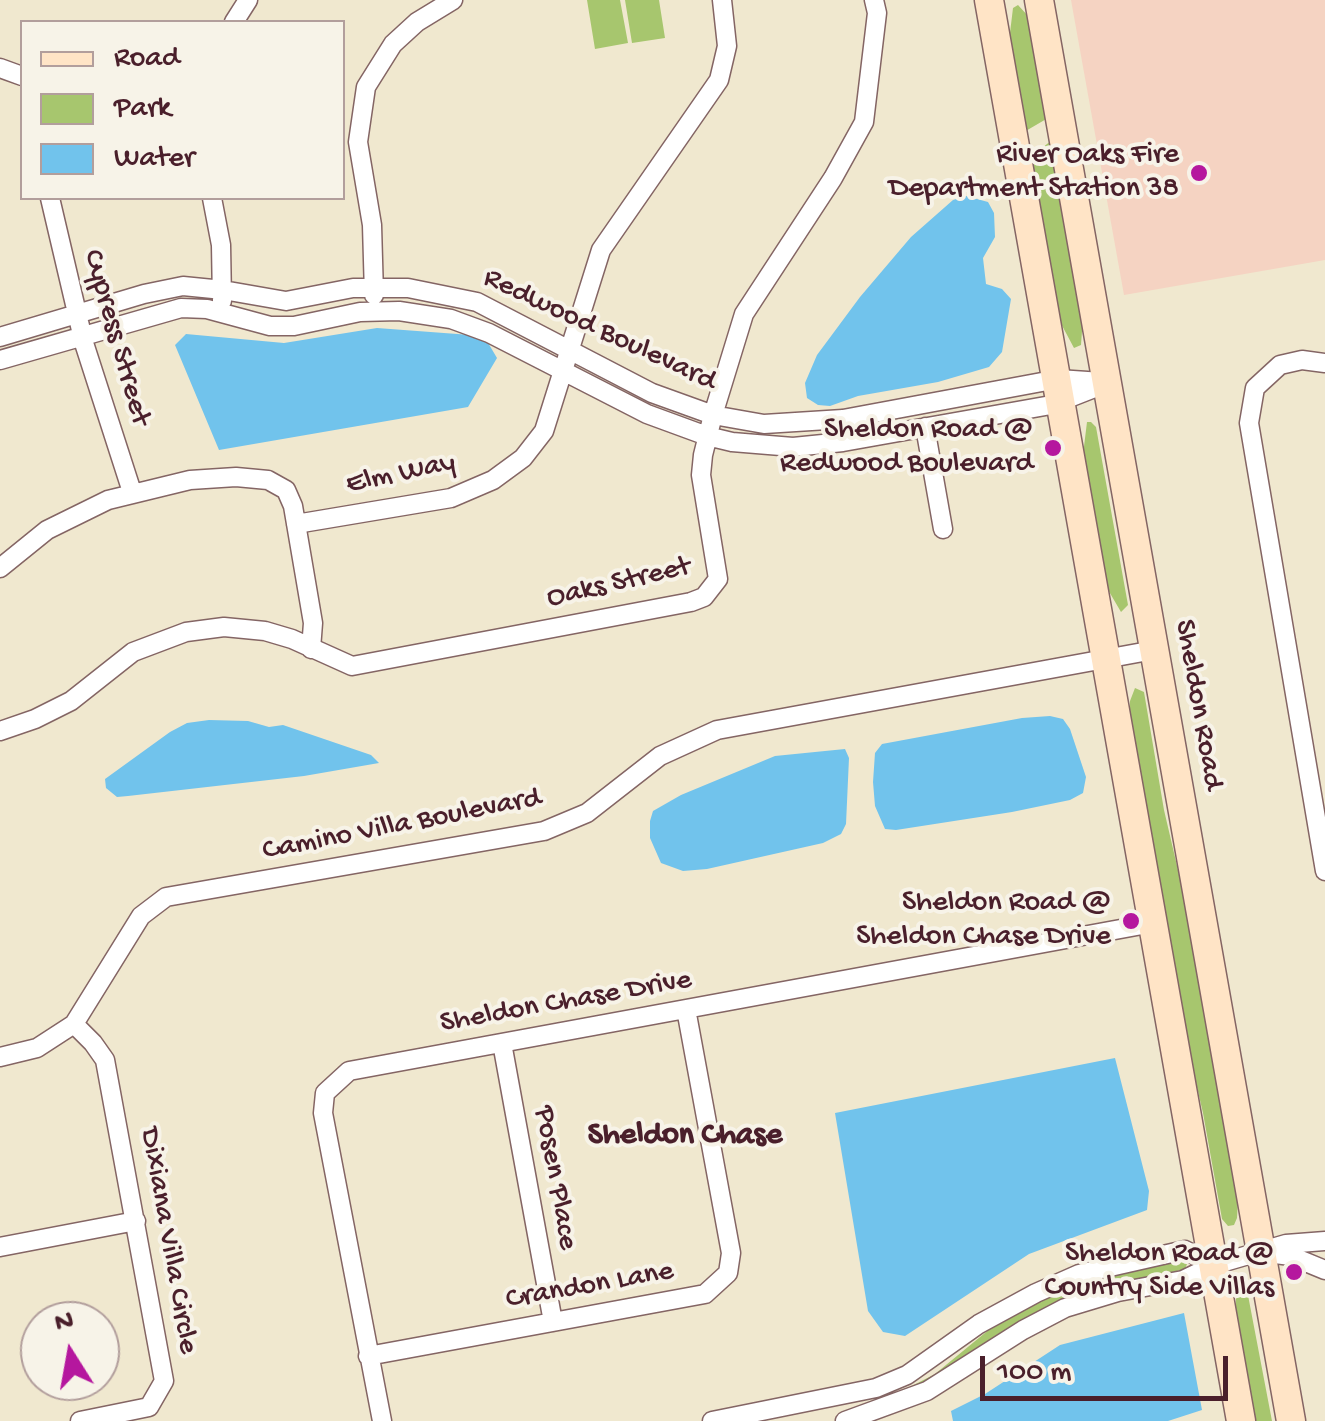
<!DOCTYPE html>
<html>
<head>
<meta charset="utf-8">
<style>
	body { margin:0 }
	#map { position:relative; width:1325px; height:1421px; overflow:hidden; background:#f0e8cf; font-family:"Gochi Hand",sans-serif }
	canvas { display:block }
	.legend { position:absolute; left:20px; top:20px; width:325px; height:180px; box-sizing:border-box; background:#f7f3e8; border:2px solid #b29e9c; margin:0; padding:12px 18px; list-style:none; font-size:30px; color:#4a1f2b }
	.legend li { display:flex; align-items:center; gap:20px; height:50px }
	.legend b { width:50px; border:2px solid #b29e9c }
	.north { position:absolute; left:20px; top:1301px; width:100px; height:100px; box-sizing:border-box; background:#f7f3e8; border:2px solid #b29e9c; border-radius:50%; rotate:349deg; font-size:28px; font-weight:700; line-height:40px; text-align:center; color:#4a1f2b }
	.north::after { content:''; display:block; margin:auto; width:35px; height:45px; background:#b5179e; clip-path:polygon(50% 0,100% 100%,50% 72%,0 100%) }
	.scale { position:absolute; left:980px; top:1356px; width:248px; height:45px; box-sizing:border-box; border:5px solid #4a1f2b; border-top:0; padding-left:12px; font-size:30px; line-height:35px; white-space:nowrap; color:#4a1f2b; -webkit-text-stroke:8px #f7f3e8; paint-order:stroke }
</style>
</head>
<body>
<div id="map">
<canvas width="1325" height="1421"></canvas>
<ul class="legend">
<li><b style="height:12px;background:#ffe4c6"></b>Road</li>
<li><b style="height:28px;background:#a7c66e"></b>Park</li>
<li><b style="height:28px;background:#71c3ec"></b>Water</li>
</ul>
<div class="north">N</div>
<div class="scale">100 m</div>
</div>
<script>
const g = document.querySelector('canvas').getContext('2d');
g.lineJoin = 'round';
function paint(path, color) { g.fillStyle = color; g.fill(path, 'evenodd'); }
const poly = rows => new Path2D(rows.map(r => 'M' + r).join(''));
function stroke(path, color, width, dash) { g.strokeStyle = color; g.lineWidth = width; g.lineCap = dash ? 'butt' : 'round'; g.setLineDash(dash || []); g.stroke(path); }
function label(font, color, halo, rows, align = 'center') {
  g.font = font + ' "Gochi Hand",sans-serif'; g.lineWidth = 8; g.setLineDash([]); g.textBaseline = 'middle'; g.strokeStyle = halo; g.fillStyle = color; for (const [text, x, y, turn = 0] of rows) {
    g.save(); g.translate(x, y); g.rotate((+turn || 0) * Math.PI / 180); g.textAlign = isNaN(turn) ? turn : align; if (halo) g.strokeText(text, 0, 0); g.fillText(text, 0, 0); g.restore();
  }
}
paint(poly([
	[1071,0,1325,0,1325,260,1124,295]
]), '#f5d3c2');
paint(poly([
	[587,0,620,0,628,43,595,49],
	[625,0,659,0,665,38,632,43],
	[1018,5,1029,17,1048,118,1024,132,1009,41,1013,8],
	[1052,140,1084,304,1081,345,1074,348,1058,318,1030,173,1037,152],
	[1087,422,1091,422,1096,427,1128,605,1121,612,1107,588,1081,471],
	[1135,688,1144,692,1164,810,1198,956,1238,1200,1237,1218,1234,1225,1228,1226,1222,1219,1203,1113,1176,997,1129,739,1130,701],
	[1181,1261,1187,1264,1185,1269,1117,1285,1039,1311,929,1381,906,1389,935,1374,991,1328,1051,1295,1117,1273],
	[1242,1289,1247,1290,1272,1421,1249,1421,1234,1331,1236,1299]
]), '#a7c66e');
paint(poly([
	[966,196,988,202,994,213,995,237,983,258,986,284,1002,289,1011,299,1002,352,989,367,938,382,858,396,830,406,818,405,807,398,805,383,817,355,860,297,911,237,953,200],
	[377,328,484,336,497,358,468,407,219,450,175,345,186,334,284,343],
	[1050,716,1063,719,1070,729,1086,777,1083,793,1070,800,1012,812,896,830,885,829,875,806,873,782,875,753,882,744,1022,718],
	[209,720,248,721,269,727,283,725,371,755,379,763,304,776,128,796,117,797,106,788,105,779,170,732,187,723],
	[845,749,849,758,846,824,841,834,823,843,707,869,683,871,661,863,650,838,650,821,653,811,681,795,775,756],
	[1115,1058,1149,1191,1147,1210,1029,1254,905,1336,883,1332,868,1311,835,1113],
	[1184,1313,1202,1410,1168,1421,953,1421,951,1411,985,1394,1060,1345]
]), '#71c3ec');
const minor = poly([
	[234,22,248,0],
	[0,68,22,76],
	[50,198,84,343,132,492],
	[212,198,221,245,222,301],
	[374,295,372,225,358,142,366,87,393,44,417,22,453,0],
	[0,337,144,294,183,286,223,290,286,301,353,288,408,288,477,302,652,393,713,415,764,424,843,419,1058,379,1102,382],
	[0,360,181,308,207,309,270,326,294,326,360,312,399,311,451,319,489,333,647,414,707,436,732,442,793,447,843,442,1051,405,1107,383],
	[1325,363,1302,360,1280,365,1255,388,1249,423,1325,871],
	[925,427,943,529],
	[296,524,451,498,493,480,523,458,544,431,601,250,719,80,727,46,722,0],
	[0,568,47,530,108,500,190,480,236,477,268,480,286,490,293,506,313,623,311,649],
	[0,731,35,719,71,701,133,652,186,632,224,627,265,631,292,639,352,666,691,602,704,597,718,579,701,475,703,455,713,415,744,314,833,178,864,122,877,13,874,0],
	[74,1024,93,1043,105,1060,164,1381,149,1407,80,1421],
	[502,1043,553,1322],
	[0,1057,37,1048,74,1024,141,916,166,897,544,831,587,813,660,756,717,730,1154,650],
	[0,1247,136,1221],
	[1267,1253,1291,1256,1325,1270],
	[368,1356,705,1294,728,1273,731,1253,686,1009],
	[382,1421,323,1113,325,1093,349,1071,1153,923],
	[712,1421,876,1388,907,1375,979,1324,1036,1293,1079,1274,1185,1250,1214,1265],
	[845,1421,927,1391,1023,1330,1065,1308,1118,1292,1183,1280,1214,1265,1286,1244,1325,1241]
]);
const secondary = poly([
	[989,0,1241,1421],
	[1039,0,1291,1421]
]);
stroke(minor, '#846564', 21);
stroke(secondary, '#846564', 31);
stroke(minor, '#fff', 18);
stroke(secondary, '#ffe4c6', 28);
for (const [x, y, r, color] of [
	[1199,173,10,"#b5179e"],
	[1053,448,10,"#b5179e"],
	[1131,921,10,"#b5179e"],
	[1294,1272,10,"#b5179e"]
]) { const dot = new Path2D(); dot.arc(x, y, r, 0, 2 * Math.PI); g.fillStyle = color; g.fill(dot); stroke(dot, '#f7f3e8', 4); }
label('30px', '#4a1f2b', '#f7f3e8', [
	["River Oaks Fire",1179,156],
	["Department Station 38",1179,190],
	["Sheldon Road @",1033,431],
	["Redwood Boulevard",1033,465],
	["Sheldon Road @",1111,904],
	["Sheldon Chase Drive",1111,938],
	["Sheldon Road @",1274,1255],
	["Country Side Villas",1274,1289]
], 'right');
label('30px', '#4a1f2b', '#f7f3e8', [
	["Redwood Boulevard",599,331,25],
	["Cypress Street",115,338,74],
	["Elm Way",401,475,-12],
	["Oaks Street",619,584,-13],
	["Sheldon Road",1197,705,80],
	["Camino Villa Boulevard",402,826,-11],
	["Sheldon Chase Drive",566,1003,-10],
	["Posen Place",554,1178,80],
	["Dixiana Villa Circle",167,1241,80],
	["Crandon Lane",590,1287,-10]
]);
label('bold 32px', '#4a1f2b', '#f7f3e8', [
	["Sheldon Chase",685,1137]
]);
</script>
</body>
</html>
